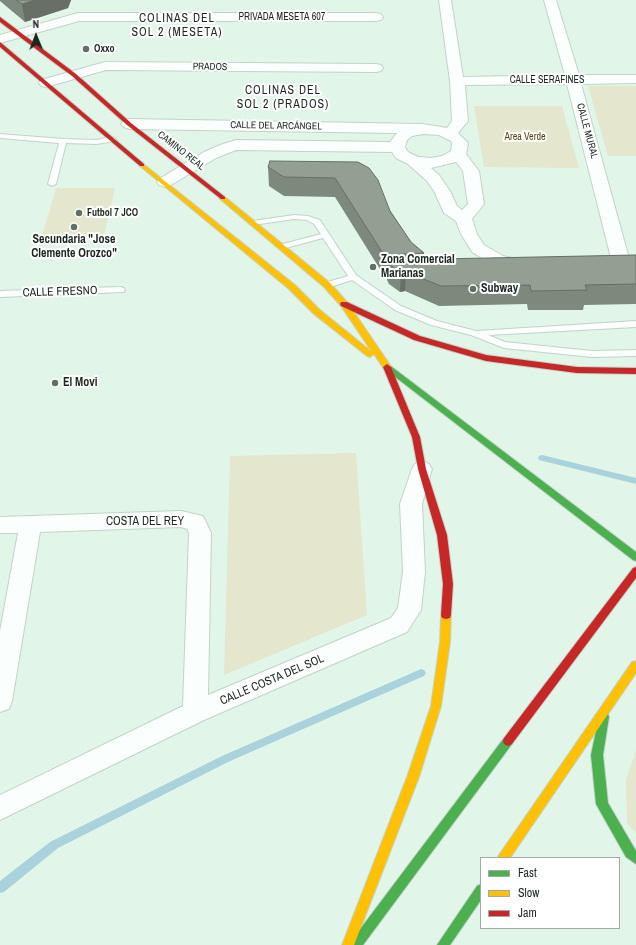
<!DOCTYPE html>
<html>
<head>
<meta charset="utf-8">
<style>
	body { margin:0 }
	#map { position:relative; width:636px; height:945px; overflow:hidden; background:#e1f6e9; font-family:"Archivo Narrow",sans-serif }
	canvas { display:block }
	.legend { position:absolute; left:480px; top:857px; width:140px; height:72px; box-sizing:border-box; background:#fff; border:1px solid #a4a9a6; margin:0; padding:5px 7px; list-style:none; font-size:12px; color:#1b2820 }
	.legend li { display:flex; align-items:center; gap:8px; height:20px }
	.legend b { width:20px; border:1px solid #a4a9a6 }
	.north { position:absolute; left:16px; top:16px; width:40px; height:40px; -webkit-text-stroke:3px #fff; paint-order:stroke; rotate:359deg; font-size:11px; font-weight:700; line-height:16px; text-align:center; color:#1b2820 }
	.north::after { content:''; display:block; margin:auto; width:14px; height:18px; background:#1b2820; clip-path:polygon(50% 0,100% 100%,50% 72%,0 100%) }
</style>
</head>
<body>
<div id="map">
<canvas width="636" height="945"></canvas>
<ul class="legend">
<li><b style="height:5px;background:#4caf50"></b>Fast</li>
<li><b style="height:5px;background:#ffc107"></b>Slow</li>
<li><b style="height:5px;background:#c62828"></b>Jam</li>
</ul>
<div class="north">N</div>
</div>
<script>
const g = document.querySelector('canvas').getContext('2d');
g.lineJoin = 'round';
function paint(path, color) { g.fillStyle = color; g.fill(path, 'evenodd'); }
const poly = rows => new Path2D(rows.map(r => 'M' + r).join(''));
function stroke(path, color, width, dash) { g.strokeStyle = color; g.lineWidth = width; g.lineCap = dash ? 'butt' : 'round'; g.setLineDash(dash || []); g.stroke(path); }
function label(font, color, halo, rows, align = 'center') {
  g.font = font + ' "Archivo Narrow",sans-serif'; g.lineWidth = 4; g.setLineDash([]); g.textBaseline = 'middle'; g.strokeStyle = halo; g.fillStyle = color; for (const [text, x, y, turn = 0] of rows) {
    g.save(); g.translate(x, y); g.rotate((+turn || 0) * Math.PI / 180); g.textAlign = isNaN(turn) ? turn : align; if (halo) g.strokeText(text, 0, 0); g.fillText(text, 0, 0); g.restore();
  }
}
paint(poly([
	[588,86,636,86,636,156,608,156],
	[474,106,562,106,579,168,484,167],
	[56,188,115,188,103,239,41,240],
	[356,453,367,615,224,675,230,456],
	[636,749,636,833,627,823,626,780]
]), '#e4e6cd');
paint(poly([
	[542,455,636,478,636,484,539,460,538,458,539,456,542,455],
	[421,669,424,670,426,673,424,676,228,762,58,848,4,892,0,893,0,881,50,842,222,756,421,669]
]), '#aad2dd');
const lane = poly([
	[0,134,63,139,96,140,112,137,116,139,115,141,96,144,66,143,56,184,52,186,48,184,59,143,0,138,0,134],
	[294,215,308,216,320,220,356,275,401,306,437,321,476,331,636,321,636,327,488,335,505,342,592,351,636,350,636,356,592,357,504,348,471,335,431,325,395,310,352,280,327,288,324,287,323,285,324,283,348,276,323,238,282,249,278,247,279,245,321,234,314,224,307,220,294,219,253,225,249,223,253,221,294,215],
	[121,287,124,288,125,290,124,292,0,297,0,291,121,287]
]);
const street = poly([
	[439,0,451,0,463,77,565,75,544,0,556,0,579,75,636,75,636,83,581,84,630,262,627,266,621,267,615,266,612,262,567,84,465,85,468,121,458,133,468,143,466,154,479,171,484,204,472,219,477,234,484,245,503,256,526,261,529,265,526,269,520,270,491,264,472,252,461,234,456,221,444,213,434,191,427,181,408,164,396,158,392,152,236,150,216,158,171,185,165,187,159,185,157,182,159,179,204,152,220,145,236,140,390,142,397,133,129,129,124,127,121,124,124,121,129,119,423,124,447,128,452,121,450,81,439,0],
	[423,134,439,135,451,141,452,143,451,151,442,156,431,158,418,157,408,152,405,147,407,140,412,136,423,134],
	[456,162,463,171,468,204,462,210,457,206,450,191,439,175,431,168,456,162],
	[78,13,376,13,381,14,383,17,381,20,376,21,79,21,0,43,0,35,78,13],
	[105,62,376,64,381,65,383,68,381,71,376,72,106,70,46,87,41,86,39,83,41,80,105,62],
	[422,461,429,464,432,469,422,504,425,572,421,610,407,632,204,720,0,820,0,795,183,706,189,533,187,529,181,527,40,532,12,701,9,709,0,712,0,631,18,533,0,533,0,517,181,511,203,516,211,533,208,695,391,618,398,608,403,572,400,504,412,469,415,464,422,461]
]);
const fast = poly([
	[388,364,636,552,636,561,633,560,385,369,384,367,388,364],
	[604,712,608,714,609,717,603,755,608,803,636,851,636,864,626,857,596,804,591,755,599,717,600,714,604,712],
	[508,736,512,738,513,741,512,744,363,945,350,945,352,940,504,738,508,736],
	[481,884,481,900,450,945,437,945,477,886,481,884]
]);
const slow = poly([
	[142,163,295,285,320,310,372,352,341,306,324,287,219,198,223,196,225,197,330,283,347,302,390,365,391,367,390,369,384,369,374,354,370,357,367,356,314,314,289,289,140,166,139,165,142,163],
	[446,611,450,612,451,615,450,642,441,706,419,777,354,945,342,945,407,777,431,706,440,642,441,615,442,612,446,611],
	[636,661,636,673,510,858,497,858,632,662,636,661]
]);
const jam = poly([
	[0,17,76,74,131,123,225,197,225,199,221,199,127,125,72,76,0,22,0,17],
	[0,42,144,164,144,166,140,166,0,47,0,42],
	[341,302,347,302,420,336,486,355,577,367,636,368,636,374,577,373,486,361,414,340,341,306,340,304,341,302],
	[387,364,391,367,420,437,426,469,447,535,453,584,451,615,450,618,446,619,442,618,441,615,443,584,437,535,418,469,412,437,383,367,387,364],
	[636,567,636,578,512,744,508,746,504,744,503,741,504,738,633,568,636,567]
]);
stroke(lane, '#c2d3c8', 2);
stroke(street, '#c2d3c8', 2);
stroke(fast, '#c2d3c8', 2);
stroke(slow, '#c2d3c8', 2);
stroke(jam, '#c2d3c8', 2);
paint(lane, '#fafefc');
paint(street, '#fafefc');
paint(fast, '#4caf50');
paint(slow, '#ffc107');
paint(jam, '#c62828');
paint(poly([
	[0,0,71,0,68,8,25,22,0,1],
	[358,162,411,242,424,253,423,260,636,255,636,304,584,305,583,310,528,310,527,304,439,306,405,291,400,292,389,284,387,280,387,274,383,274,335,197,284,196,269,186,268,167]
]), '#7e897e');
paint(poly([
	[35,0,71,0,68,8,25,22,22,4],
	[406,272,405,291,400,292,401,273]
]), '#676f66');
const building = poly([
	[16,0,35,0,22,4,16,0],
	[270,161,358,162,369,168,378,180,390,211,411,242,424,253,384,255,335,178,284,177,268,167,270,161],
	[636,255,636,284,585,285,587,290,531,291,530,285,441,286,406,272,401,273,390,265,388,260,636,255]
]);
paint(building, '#939f92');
stroke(building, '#676f66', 1);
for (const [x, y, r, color] of [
	[86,49,4,"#607066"],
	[79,213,4,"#607066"],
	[74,227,4,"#607066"],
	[373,267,4,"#607066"],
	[473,289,4,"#607066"],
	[55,383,4,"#607066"]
]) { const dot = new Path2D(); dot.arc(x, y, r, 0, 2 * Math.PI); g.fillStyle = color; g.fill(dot); stroke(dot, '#fff', 1.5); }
label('10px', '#1b2820', '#fff', [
	["PRIVADA MESETA 607",282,17],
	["PRADOS",210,67,1],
	["CALLE SERAFINES",547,80],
	["CALLE DEL ARCÁNGEL",276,126,1],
	["CALLE MURAL",587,131,75],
	["CAMINO REAL",181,151,38]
]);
label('bold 10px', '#1b2820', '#fff', [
	["Oxxo",94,49],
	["Futbol 7 JCO",87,213]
], 'left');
label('10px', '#541', '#fff', [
	["Area Verde",525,137]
]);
g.letterSpacing = '1px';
label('12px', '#1b2820', '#fff', [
	["COLINAS DEL",177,19],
	["SOL 2 (MESETA)",177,33],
	["COLINAS DEL",283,91],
	["SOL 2 (PRADOS)",283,105]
]);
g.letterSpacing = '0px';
label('bold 12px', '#1b2820', '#fff', [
	["Secundaria \"Jose",74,240,"center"],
	["Clemente Orozco\"",74,254,"center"],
	["Zona Comercial",381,260],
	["Marianas",381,274],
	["Subway",481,289],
	["El Movi",63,383]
], 'left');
label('12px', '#1b2820', '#fff', [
	["CALLE FRESNO",60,292,-2],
	["COSTA DEL REY",145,522],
	["CALLE COSTA DEL SOL",272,680,-23]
]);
</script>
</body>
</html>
